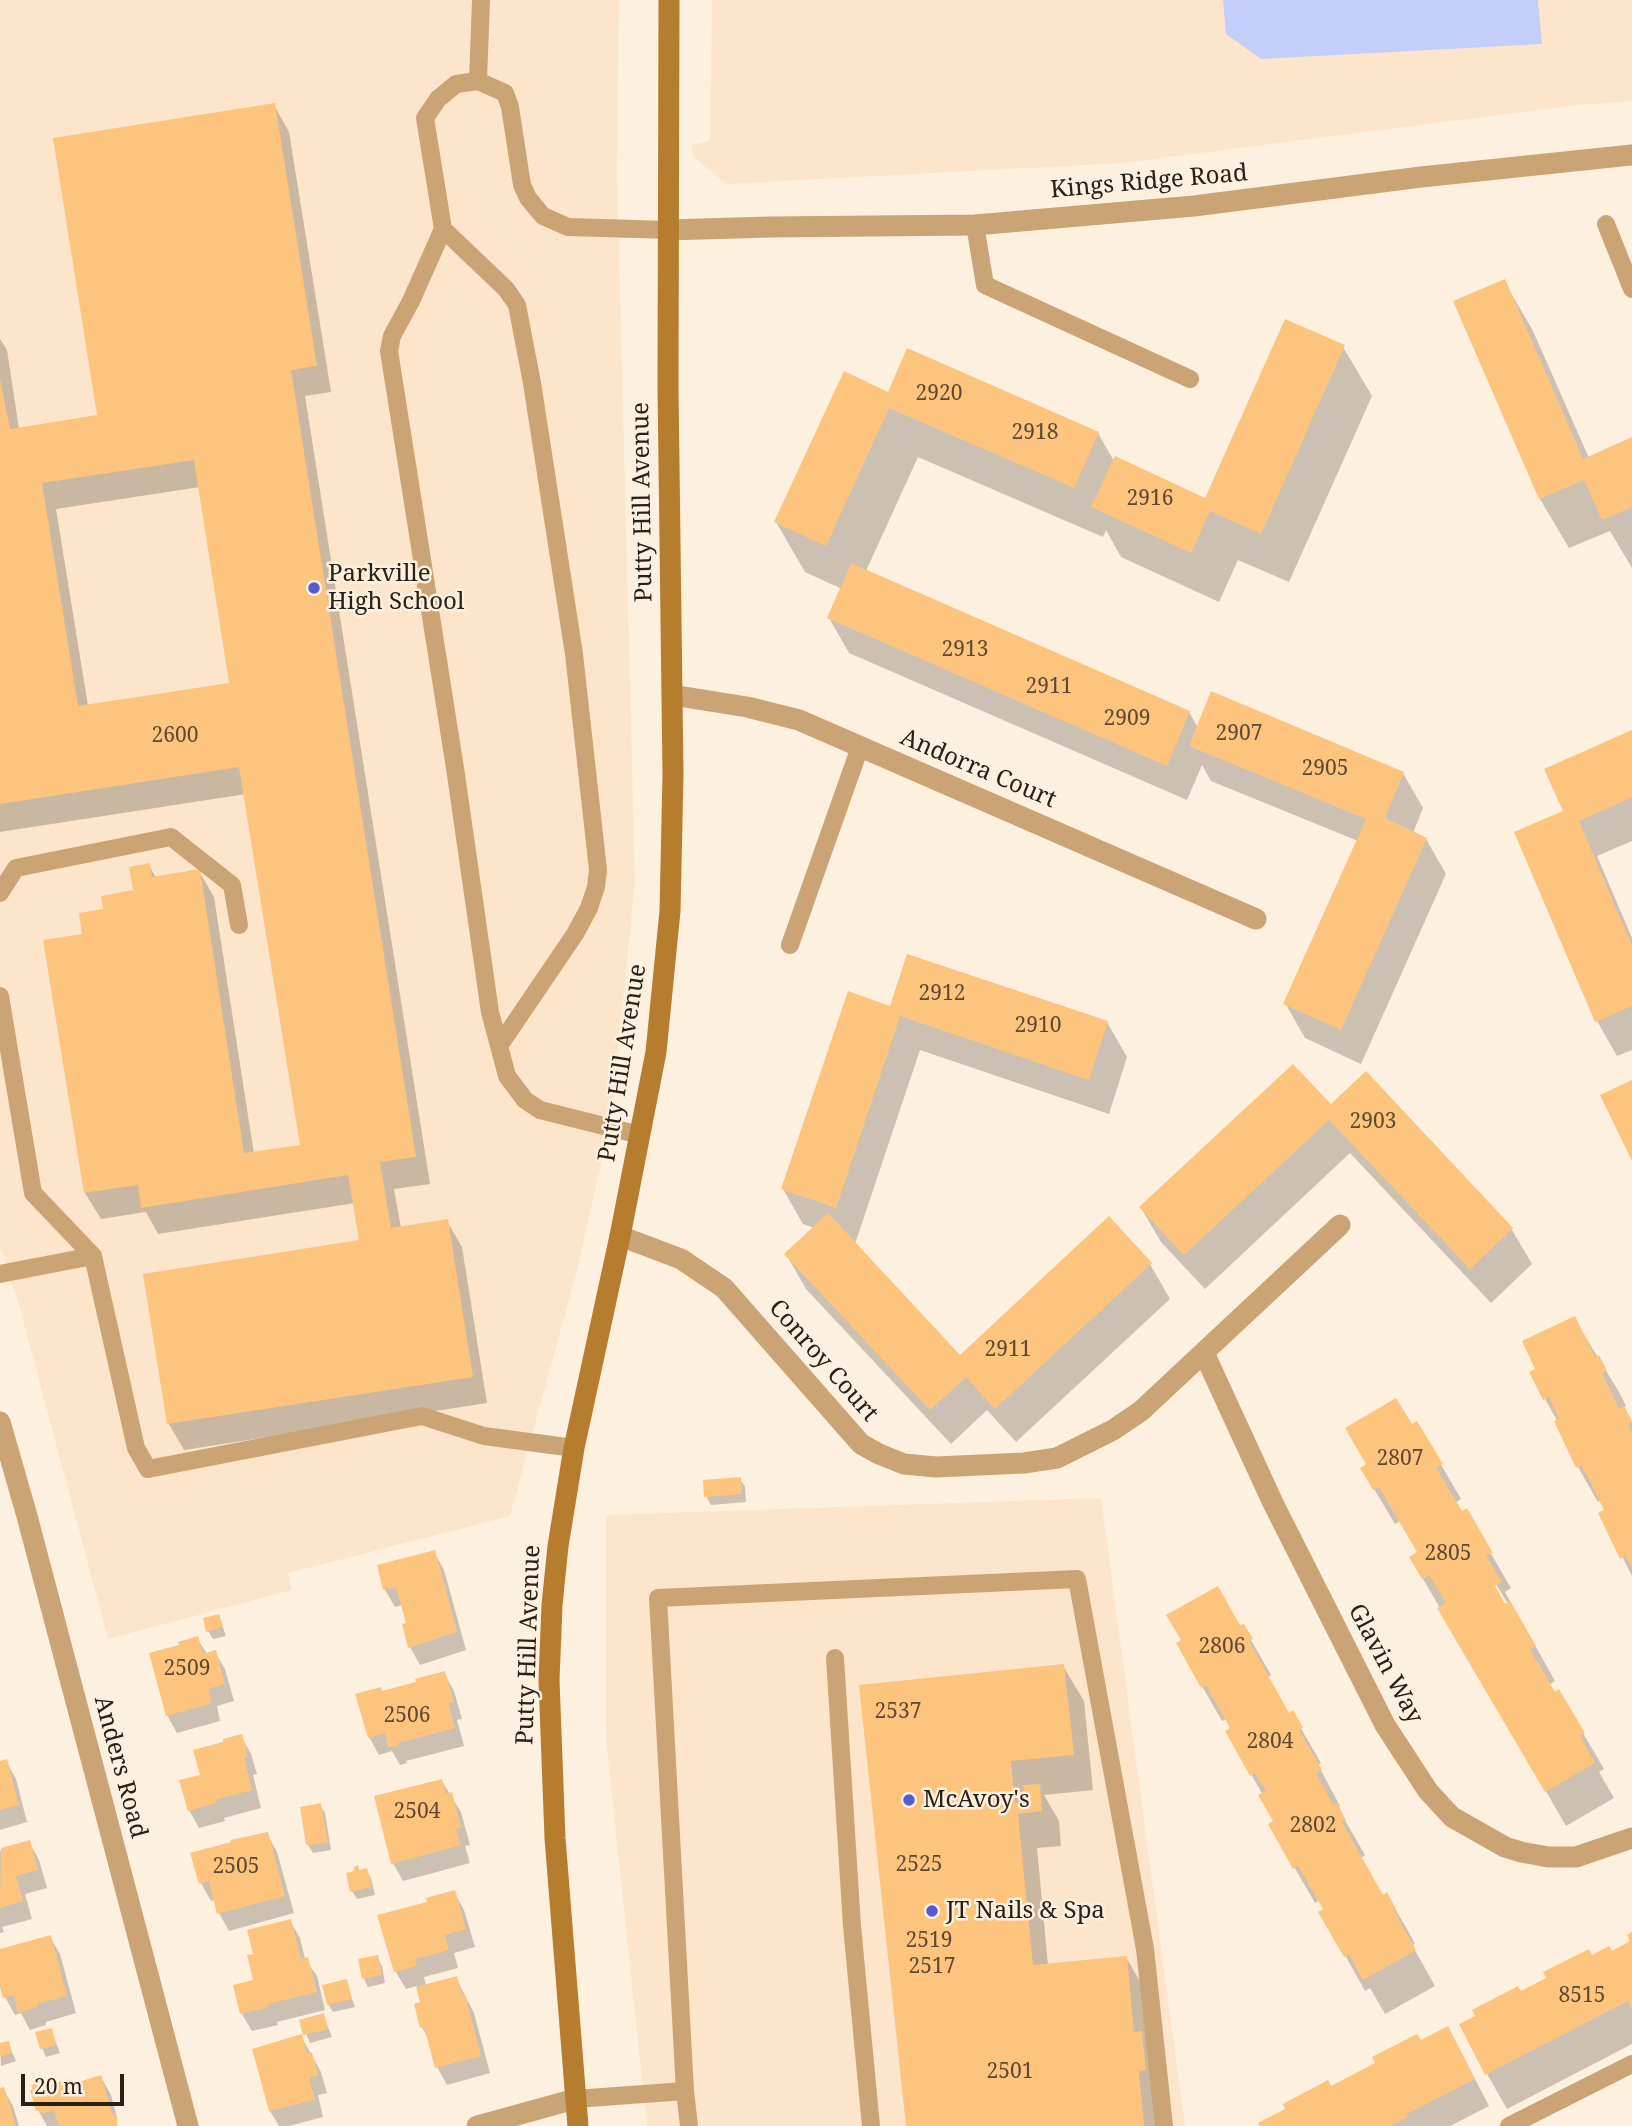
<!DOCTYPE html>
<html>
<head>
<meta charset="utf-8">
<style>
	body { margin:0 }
	#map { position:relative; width:1632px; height:2126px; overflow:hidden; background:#fef0df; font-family:"Noto Serif",serif }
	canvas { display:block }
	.scale { position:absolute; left:21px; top:2074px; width:103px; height:32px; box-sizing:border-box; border:4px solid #292016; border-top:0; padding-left:9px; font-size:21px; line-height:24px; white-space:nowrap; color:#292016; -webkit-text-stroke:5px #fef0df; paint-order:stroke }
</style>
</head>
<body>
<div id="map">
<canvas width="1632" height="2126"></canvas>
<div class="scale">20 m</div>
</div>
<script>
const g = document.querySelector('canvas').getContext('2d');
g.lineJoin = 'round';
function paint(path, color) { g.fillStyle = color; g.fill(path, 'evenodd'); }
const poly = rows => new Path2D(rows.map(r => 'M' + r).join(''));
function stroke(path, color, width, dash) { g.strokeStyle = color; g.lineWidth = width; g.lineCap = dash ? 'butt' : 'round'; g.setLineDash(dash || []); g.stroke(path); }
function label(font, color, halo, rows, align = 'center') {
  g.font = font + ' "Noto Serif",serif'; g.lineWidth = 5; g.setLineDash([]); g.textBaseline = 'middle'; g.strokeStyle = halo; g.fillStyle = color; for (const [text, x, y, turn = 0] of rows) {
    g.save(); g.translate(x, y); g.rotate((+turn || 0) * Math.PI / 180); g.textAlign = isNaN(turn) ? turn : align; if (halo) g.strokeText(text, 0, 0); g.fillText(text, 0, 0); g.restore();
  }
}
paint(poly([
	[0,0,619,0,617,175,635,882,611,1120,577,1270,510,1516,288,1573,292,1590,108,1639,19,1305,0,1246],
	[712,0,1632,0,1632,101,1578,105,1122,163,726,184,693,156,691,145,710,141],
	[1101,1498,1185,2126,647,2126,606,1739,606,1515]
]), '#fce5ca');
paint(poly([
	[1223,0,1538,0,1542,44,1261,59,1226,34]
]), '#c4cefb');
paint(poly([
	[274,105,289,132,331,392,305,396,430,1184,394,1189,401,1228,447,1221,462,1247,487,1403,184,1450,169,1424,361,1242,355,1203,158,1234,146,1212,101,1219,85,1193,105,911,135,892,149,865,156,878,199,871,214,897,254,1154,302,1146,246,794,0,832,0,339,7,350,19,429,99,417],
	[200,487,231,684,88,706,56,509],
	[1504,281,1533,331,1589,458,1632,439,1632,568,1610,531,1569,548,1540,499,1455,302],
	[1343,347,1372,396,1289,582,1238,560,1219,602,1121,557,1106,530,1103,537,918,457,866,571,1189,712,1198,728,1403,773,1423,808,1413,833,1426,839,1446,874,1361,1064,1305,1038,1285,1003,1358,841,1211,781,1202,765,1187,800,849,653,829,618,842,589,805,572,776,522,889,394,1098,433,1114,461,1206,500],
	[1632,732,1632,841,1597,856,1632,938,1632,1050,1617,1056,1597,1021,1565,812],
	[891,1008,1107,1022,1127,1057,1109,1114,920,1050,855,1244,960,1357,1150,1264,1170,1299,1016,1442,987,1410,951,1444,806,1289,786,1254,814,1228,803,1224,783,1189],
	[1366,1074,1512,1230,1532,1264,1491,1303,1350,1153,1205,1289,1161,1242,1141,1208,1331,1107],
	[1574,1318,1619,1392,1626,1406,1623,1408,1632,1423,1632,1576,1601,1514,1607,1511,1601,1500,1598,1502,1578,1467,1558,1422,1545,1399,1538,1370],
	[1417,1423,1461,1499,1455,1503,1461,1514,1466,1511,1511,1588,1505,1592,1555,1681,1549,1685,1554,1694,1559,1692,1604,1769,1599,1772,1614,1798,1566,1826,1411,1558,1419,1553,1400,1521,1395,1524,1362,1469],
	[1492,1577,1508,1604,1505,1607,1489,1579],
	[740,1479,745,1487,746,1502,711,1505,706,1496],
	[434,1552,444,1570,466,1650,420,1665,410,1647,408,1625,403,1605,395,1607,385,1590,379,1567],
	[219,1616,226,1636,213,1639,208,1631],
	[1243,1626,1271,1675,1268,1677,1289,1715,1292,1713,1321,1763,1318,1765,1340,1806,1338,1808,1365,1855,1361,1858,1383,1897,1387,1895,1407,1929,1415,1944,1412,1945,1435,1986,1385,2014,1370,1988,1365,1991,1321,1912,1325,1910,1320,1900,1315,1903,1270,1825,1275,1822,1263,1795,1227,1732,1232,1729,1227,1719,1222,1721,1178,1644],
	[197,1638,207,1654,215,1652,225,1669,234,1701,217,1706,220,1721,177,1733,167,1715,181,1646],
	[1063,1666,1084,1701,1093,1790,1044,1795,1059,1821,1061,1846,1037,1848,1048,1965,1126,1957,1146,1992,1160,2126,907,2126,861,1686],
	[444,1673,454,1691,462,1719,457,1720,464,1746,406,1761,407,1763,400,1765,392,1751,379,1755,369,1737],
	[241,1736,251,1754,257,1774,253,1775,261,1808,224,1818,225,1821,199,1828,189,1810,202,1776],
	[6,1761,16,1779,27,1822,0,1830,0,1763],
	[442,1781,461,1812,470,1845,465,1846,470,1863,403,1881,393,1863],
	[320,1805,325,1813,331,1850,313,1853,308,1845],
	[267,1834,277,1852,294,1913,229,1931,219,1913,215,1899,211,1901,201,1883],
	[29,1842,39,1860,47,1888,25,1894,32,1919,2,1927,4,1932,0,1933,0,1851],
	[358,1867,360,1871,366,1870,371,1878,375,1895,357,1899,352,1891],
	[454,1892,464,1910,475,1947,454,1953,458,1968,424,1977,426,1986,456,1978,474,2013,490,2073,447,2085,437,2067,430,2042,422,2027,422,2003,417,1986,406,1989,396,1972,379,1916,430,1903],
	[290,1921,300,1938,305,1959,317,1976,325,2010,277,2022,278,2025,252,2031,242,2014,235,1986,255,1981,255,1956],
	[50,1937,60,1954,76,2013,46,2022,46,2025,30,2030,21,2013,15,2015,5,1997,0,1980,0,1950],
	[1632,1942,1632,2044,1507,2109,1487,2074,1521,1994,1592,1957,1611,1953],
	[377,1957,382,1966,385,1983,368,1987,364,1979],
	[346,1981,355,2007,333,2012,328,2004],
	[323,2015,332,2037,310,2043,301,2021],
	[51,2030,60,2053,46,2057,42,2048],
	[301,2036,321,2072,327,2093,318,2095,323,2117,289,2126,279,2126,270,2111,254,2050],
	[1420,2042,1462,2054,1489,2106,1450,2126,1262,2126],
	[8,2043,16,2061,1,2066,0,2045],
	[101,2077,111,2095,118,2121,114,2116,116,2126,47,2126,38,2110,49,2087,72,2086],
	[3,2089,13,2106,19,2126,0,2126,0,2090]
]), '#0003');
paint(poly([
	[275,103,317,366,291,370,416,1157,380,1162,391,1228,448,1219,473,1377,167,1424,143,1274,359,1240,348,1175,141,1208,138,1185,84,1193,43,940,82,934,79,913,103,909,101,896,133,890,129,867,150,863,152,877,200,869,244,1153,300,1145,239,767,0,804,0,379,10,429,97,415,53,138],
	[194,460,229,683,78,706,42,483],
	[1505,279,1583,459,1632,437,1632,507,1602,520,1584,480,1539,499,1453,301],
	[1285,319,1345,345,1261,534,1210,511,1191,553,1091,507,1115,456,1205,498],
	[907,348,1099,432,1074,488,889,408,826,546,774,522,844,371,888,392],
	[851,563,1190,711,1167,766,827,618],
	[1211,691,1404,772,1385,818,1427,838,1341,1030,1283,1004,1366,819,1189,746],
	[1632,730,1632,797,1579,821,1632,946,1632,1006,1595,1022,1514,832,1563,811,1544,769],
	[907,954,1108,1021,1089,1080,900,1016,836,1208,781,1189,848,991,890,1006],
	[1293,1064,1331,1104,1366,1071,1513,1228,1470,1269,1329,1120,1184,1255,1139,1207],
	[1632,1080,1632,1161,1600,1095],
	[828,1213,960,1355,1109,1216,1152,1263,995,1409,966,1377,930,1410,784,1254],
	[1575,1316,1595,1357,1599,1355,1607,1371,1602,1373,1619,1409,1624,1406,1632,1421,1628,1425,1632,1432,1632,1569,1626,1556,1620,1559,1598,1513,1604,1510,1582,1465,1576,1468,1554,1421,1559,1419,1549,1397,1543,1400,1529,1372,1535,1369,1522,1341],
	[1396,1398,1412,1424,1417,1421,1443,1464,1436,1468,1462,1511,1467,1508,1493,1553,1486,1556,1502,1582,1495,1586,1505,1604,1510,1601,1536,1646,1530,1649,1555,1692,1559,1689,1585,1733,1580,1736,1595,1763,1545,1792,1437,1608,1446,1603,1429,1575,1422,1579,1409,1557,1417,1552,1379,1487,1373,1490,1360,1468,1366,1464,1345,1428],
	[741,1477,742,1494,704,1497,703,1480],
	[435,1550,457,1632,408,1648,402,1624,406,1623,396,1587,383,1590,377,1565],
	[1218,1586,1240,1625,1244,1624,1253,1639,1249,1641,1289,1713,1293,1710,1303,1727,1299,1730,1322,1770,1316,1774,1333,1805,1337,1803,1346,1820,1342,1822,1383,1895,1387,1892,1396,1909,1394,1910,1416,1950,1363,1980,1349,1954,1344,1957,1318,1912,1323,1909,1298,1866,1293,1869,1268,1824,1273,1821,1258,1795,1266,1791,1255,1773,1250,1776,1225,1731,1230,1728,1206,1685,1201,1688,1176,1643,1181,1640,1166,1615],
	[219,1614,223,1627,206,1632,203,1618],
	[198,1636,203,1654,216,1650,225,1684,208,1689,212,1703,166,1716,149,1653,179,1645,178,1642],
	[1064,1664,1074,1755,1011,1761,1015,1803,1025,1801,1023,1785,1040,1784,1042,1811,1018,1814,1033,1965,1127,1956,1134,2032,1142,2031,1146,2070,1139,2071,1144,2126,906,2126,859,1685],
	[445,1671,454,1702,448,1703,455,1728,398,1743,399,1745,388,1748,385,1733,368,1738,355,1694,381,1687,382,1691,416,1682,415,1679],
	[242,1734,248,1757,244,1758,252,1790,215,1800,216,1803,188,1811,179,1780,200,1775,193,1750,223,1742,223,1739],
	[7,1759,19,1805,0,1810,0,1761],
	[442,1779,446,1794,452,1792,461,1828,456,1829,461,1845,391,1864,374,1796],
	[321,1803,328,1842,306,1845,300,1807],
	[268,1832,285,1896,217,1914,209,1881,199,1884,190,1853,231,1842,230,1840],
	[30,1840,38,1870,16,1876,23,1901,0,1908,1,1848],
	[358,1865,359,1870,367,1868,372,1887,350,1892,346,1873,354,1871,354,1867],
	[455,1890,466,1929,445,1935,449,1950,415,1959,417,1966,394,1972,377,1915,427,1902,426,1898],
	[291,1919,301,1959,308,1957,317,1992,268,2004,269,2007,240,2014,233,1985,253,1980,247,1955,253,1954,247,1930],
	[1632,1932,1632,2010,1628,2001,1485,2075,1459,2024,1475,2016,1472,2010,1518,1986,1521,1991,1546,1978,1543,1972,1589,1949,1592,1955,1609,1946,1612,1951,1630,1941,1627,1935],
	[51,1935,67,1996,37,2004,37,2007,18,2013,14,1995,3,1998,0,1987,0,1949],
	[378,1955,382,1975,362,1979,358,1959],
	[457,1976,462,1995,465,1994,481,2056,435,2068,424,2027,420,2028,414,2004,420,2002,416,1987],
	[347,1979,352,1999,327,2005,322,1985],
	[324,2013,328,2029,303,2035,299,2020],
	[1448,2026,1475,2079,1407,2114,1408,2117,1391,2126,1260,2126,1258,2123,1285,2109,1283,2104,1328,2080,1331,2086,1375,2063,1372,2057,1417,2034,1421,2040],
	[52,2028,56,2045,40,2049,35,2032],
	[302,2034,307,2054,312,2052,318,2075,309,2078,315,2100,269,2111,252,2049],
	[9,2041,12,2053,0,2057,0,2043],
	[101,2075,112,2114,115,2113,118,2126,59,2126,54,2110,40,2114,39,2110,36,2111,30,2090,33,2090,31,2085,47,2081,48,2085,70,2079,72,2084],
	[4,2087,16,2126,0,2126,0,2088]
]), '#fdc47d');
stroke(poly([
	[478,81,481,0],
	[1606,224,1632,289],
	[975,225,985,285,1190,379],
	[443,229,506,289,517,305,532,383,574,654,598,870,596,887,589,908,575,934,499,1046],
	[0,893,16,868,171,837,232,885,239,925],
	[790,945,860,747],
	[0,996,33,1193,93,1256,136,1448,148,1469,422,1416,484,1436,574,1448],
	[640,1135,540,1110,525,1100,507,1076,490,1012,455,768,389,351,392,336,411,301,443,229,425,118,438,99,456,84,478,81,505,93,510,107,522,185,528,198,543,216,568,227,668,230],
	[0,1274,93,1256],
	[835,1658,852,1926,871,2126],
	[575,2099,685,2091],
	[689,2126,685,2091,658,1598,1077,1579,1145,1949,1164,2126],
	[1509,2126,1632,2064]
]), '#cba476', 18);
stroke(poly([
	[668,230,769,227,975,225,1194,206,1421,177,1632,155],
	[672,695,747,707,799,720,1256,919],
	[620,1236,681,1259,724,1288,861,1444,879,1454,904,1464,936,1467,1024,1463,1057,1458,1113,1430,1141,1411,1340,1225],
	[1204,1353,1273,1503,1385,1725,1428,1791,1452,1817,1505,1847,1521,1852,1548,1857,1576,1857,1632,1838],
	[0,1422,27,1516,188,2126],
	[477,2126,575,2099]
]), '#cba476', 21);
stroke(poly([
	[578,2126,555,1838,549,1680,552,1605,558,1546,574,1448,620,1236,656,1052,670,911,673,775,668,387,669,0]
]), '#b67d2f', 21);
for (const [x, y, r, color] of [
	[314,588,7,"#535cd3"],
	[909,1800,7,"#535cd3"],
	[932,1911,7,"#535cd3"]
]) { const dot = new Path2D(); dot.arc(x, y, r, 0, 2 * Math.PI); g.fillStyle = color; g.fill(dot); stroke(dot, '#fef0df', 2.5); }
label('21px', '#5e4930', null, [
	["2920",939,394],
	["2918",1035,433],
	["2916",1150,499],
	["2913",965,650],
	["2911",1049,687],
	["2909",1127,719],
	["2907",1239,734],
	["2600",175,736],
	["2905",1325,769],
	["2912",942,994],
	["2910",1038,1026],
	["2903",1373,1122],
	["2911",1008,1350],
	["2807",1400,1459],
	["2805",1448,1554],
	["2806",1222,1647],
	["2509",187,1669],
	["2537",898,1712],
	["2506",407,1716],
	["2804",1270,1742],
	["2504",417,1812],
	["2802",1313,1826],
	["2525",919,1865],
	["2505",236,1867],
	["2519",929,1941],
	["2517",932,1967],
	["8515",1582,1996],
	["2501",1010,2072]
]);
label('24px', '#292016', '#fef0df', [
	["Kings Ridge Road",1149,182,-5],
	["Putty Hill Avenue",643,502,-91],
	["Andorra Court",978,769,23],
	["Putty Hill Avenue",623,1063,-81],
	["Conroy Court",823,1361,49],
	["Putty Hill Avenue",529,1645,-88],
	["Glavin Way",1385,1664,62],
	["Anders Road",120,1767,75]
]);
label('24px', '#292016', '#fef0df', [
	["Parkville",328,574],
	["High School",328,602],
	["McAvoy's",923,1800],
	["JT Nails & Spa",946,1911]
], 'left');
</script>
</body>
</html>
